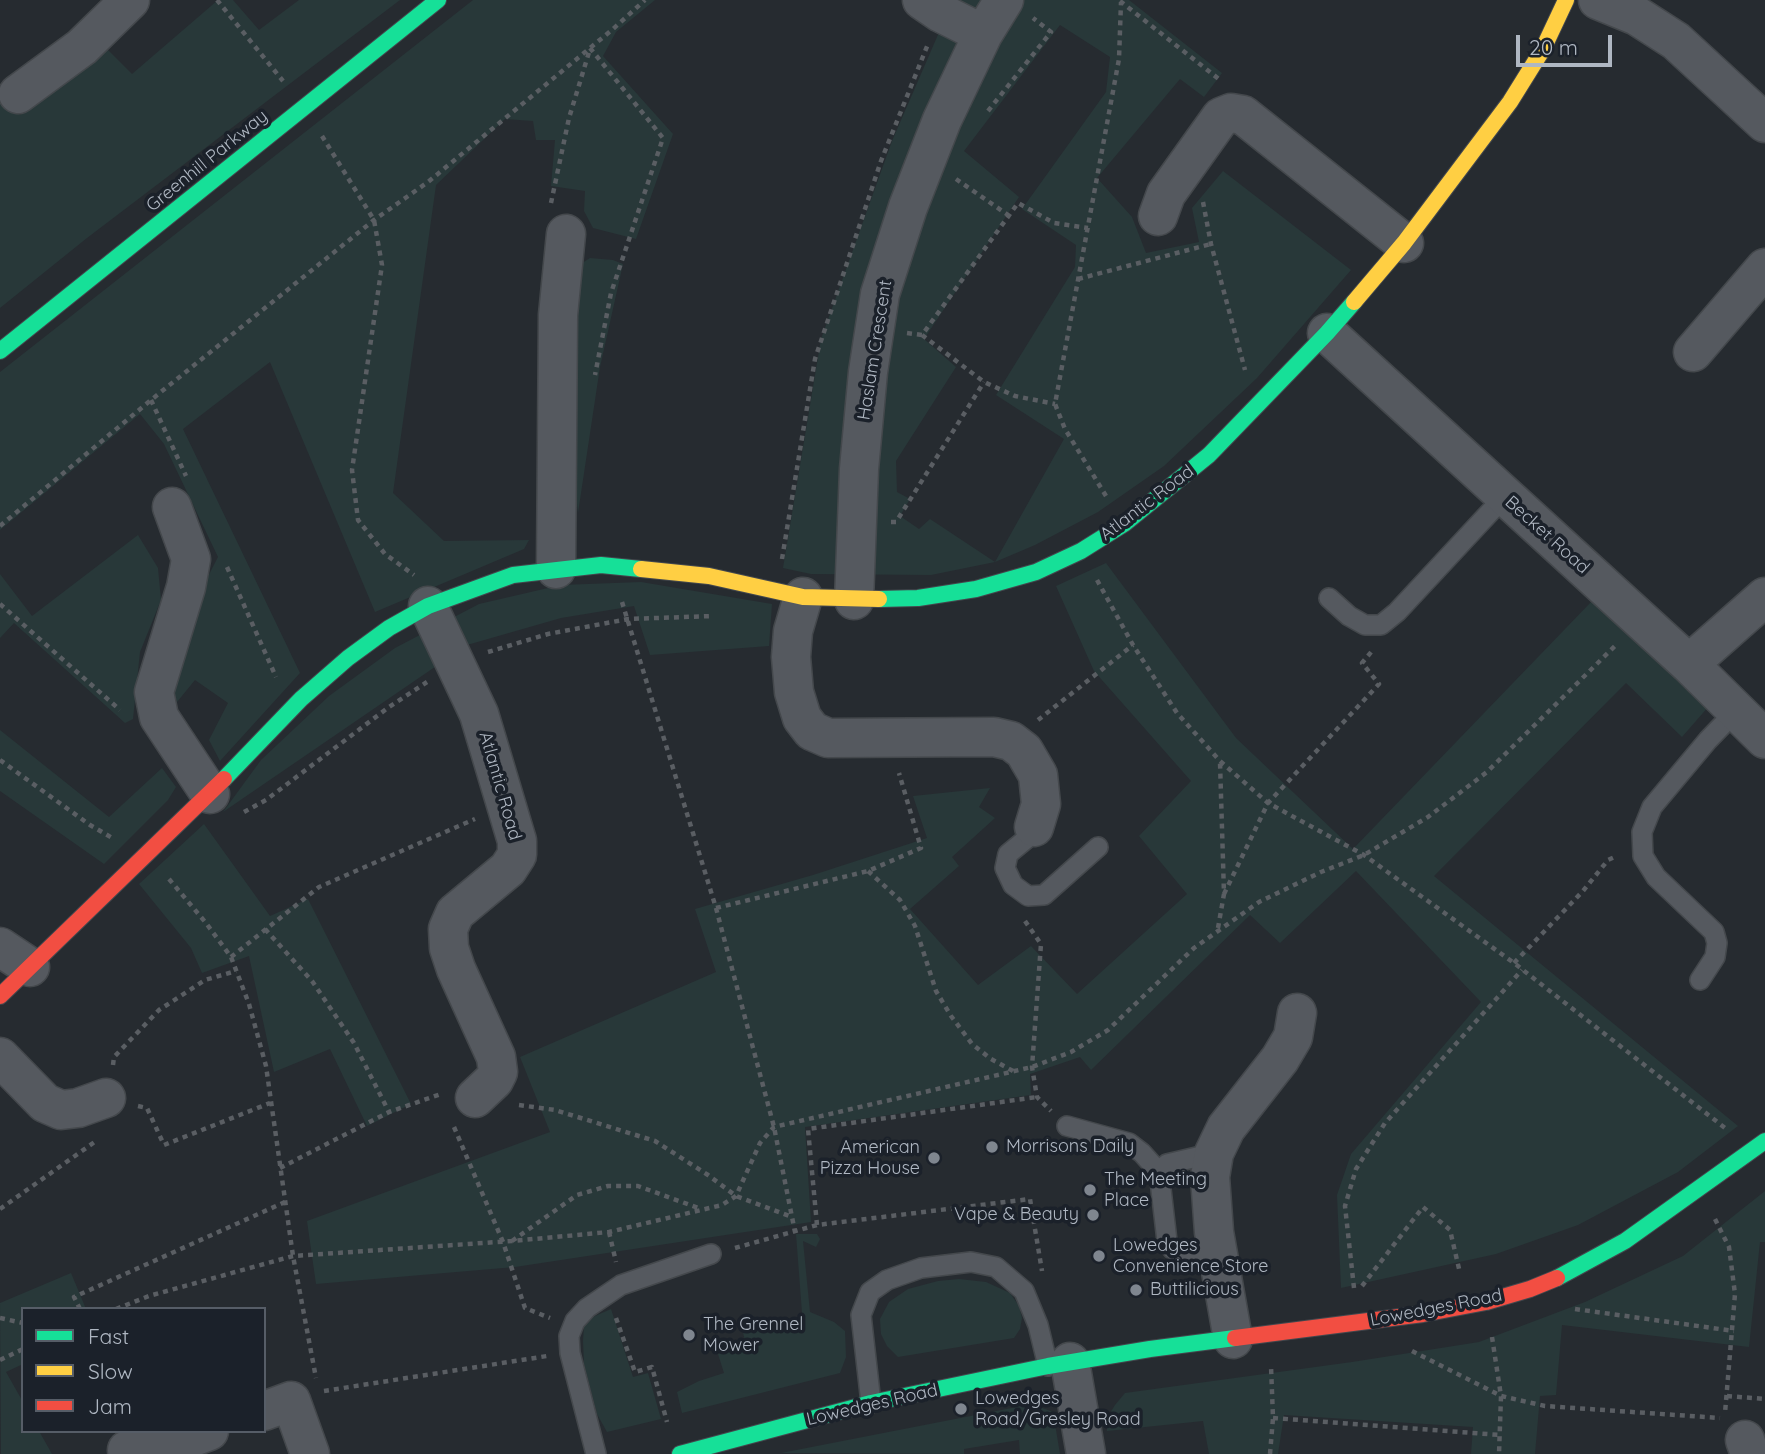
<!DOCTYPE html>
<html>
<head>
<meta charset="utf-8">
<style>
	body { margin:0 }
	#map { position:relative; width:1765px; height:1454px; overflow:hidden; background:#262b30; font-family:Quicksand,sans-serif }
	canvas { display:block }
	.legend { position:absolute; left:21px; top:1307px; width:245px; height:126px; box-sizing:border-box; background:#1b212a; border:2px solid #565d67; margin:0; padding:9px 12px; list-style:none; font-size:21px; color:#afb7c2 }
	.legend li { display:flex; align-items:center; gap:14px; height:35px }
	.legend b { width:35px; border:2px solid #565d67 }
	.scale { position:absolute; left:1516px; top:35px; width:96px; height:32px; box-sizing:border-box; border:4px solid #afb7c2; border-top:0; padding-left:9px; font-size:21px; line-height:24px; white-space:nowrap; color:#afb7c2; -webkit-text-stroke:5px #1b212a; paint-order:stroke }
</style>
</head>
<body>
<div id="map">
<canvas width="1765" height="1454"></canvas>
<ul class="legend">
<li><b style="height:9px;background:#16e098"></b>Fast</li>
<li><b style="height:9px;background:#ffcf43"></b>Slow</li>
<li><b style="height:9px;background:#f24e42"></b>Jam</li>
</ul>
<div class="scale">20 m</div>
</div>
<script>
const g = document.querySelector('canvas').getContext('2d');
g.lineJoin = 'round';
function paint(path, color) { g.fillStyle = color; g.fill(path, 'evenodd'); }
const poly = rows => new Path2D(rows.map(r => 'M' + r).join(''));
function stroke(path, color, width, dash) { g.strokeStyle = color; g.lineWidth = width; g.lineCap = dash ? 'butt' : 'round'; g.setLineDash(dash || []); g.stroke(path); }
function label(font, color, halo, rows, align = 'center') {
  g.font = font + ' Quicksand,sans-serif'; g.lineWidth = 7; g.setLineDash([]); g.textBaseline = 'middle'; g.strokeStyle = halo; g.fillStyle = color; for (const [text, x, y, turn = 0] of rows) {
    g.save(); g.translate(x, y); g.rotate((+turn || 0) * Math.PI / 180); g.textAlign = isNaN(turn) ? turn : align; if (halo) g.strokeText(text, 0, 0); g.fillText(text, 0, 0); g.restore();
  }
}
paint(poly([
	[218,0,233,0,259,30,299,0,400,0,87,238,0,308,0,93,20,115,104,46,132,74],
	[473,0,655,0,616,32,603,56,673,134,636,239,593,228,584,211,585,191,551,186,555,140,536,140,533,121,505,119,436,185,393,493,444,541,529,540,524,549,375,612,270,362,183,429,300,673,220,761,209,740,228,703,195,680,177,702,171,683,196,600,218,557,164,444,140,414,0,530,0,372],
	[953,0,1129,0,1222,73,1204,97,1180,79,1097,178,1132,217,1146,253,1199,242,1192,208,1223,171,1351,270,1257,378,1164,466,1098,512,1035,545,995,562,931,575,811,574,783,568,821,339,892,141],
	[1060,25,1110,57,1106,92,1022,209,1076,245,1075,267,996,395,1064,439,995,562,930,519,919,529,900,516,910,499,897,492,896,461,956,367,924,339,1019,197,964,151],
	[590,258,613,260,623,264,600,367,578,513,570,434,576,267],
	[138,535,158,568,161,600,140,652,133,719,125,723,14,623,0,638,0,574,32,616],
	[1106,563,1236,738,1353,849,1592,601,1709,706,1682,737,1626,683,1434,876,1738,1126,1678,1172,1578,1225,1496,1254,1341,1288,1337,1195,1351,1154,1481,1002,1356,871,1280,943,1250,915,1091,1070,1080,1057,1030,1074,1031,1095,805,1127,811,1222,515,1267,316,1284,307,1221,550,1132,520,1057,716,972,695,909,813,875,927,838,913,796,990,788,979,807,995,818,952,857,959,866,910,909,978,985,1031,946,1077,994,1187,894,1139,836,1191,781,1094,671,1056,586],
	[641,582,772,604,769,646,650,655,634,606,561,618,467,645,223,812,261,760,329,696,395,648,479,604,561,585],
	[0,730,109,817,162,768,176,787,168,800,104,864,0,791],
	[204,824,270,916,308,899,411,1104,367,1126,330,1049,274,1072,249,956,202,973,191,948,139,884],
	[1765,1191,1765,1242,1760,1242,1749,1347,1562,1325,1556,1395,1540,1396,1535,1454,1471,1454,1473,1427,1284,1415,1278,1454,1209,1454,1203,1421,1107,1431,1107,1418,1115,1405,1125,1393,1352,1362,1479,1342,1585,1302,1683,1256],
	[796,1234,817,1234,820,1239,816,1247,803,1241,810,1312,834,1322,845,1331,846,1357,840,1373,682,1413,677,1392,699,1381,724,1373,718,1354,746,1346,743,1332,803,1326],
	[71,1273,86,1309,23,1309,23,1364,6,1372,23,1402,23,1431,39,1431,52,1454,1,1454,0,1303],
	[959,1279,986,1282,1010,1293,1019,1306,1022,1318,1020,1329,1014,1338,898,1357,887,1346,881,1334,880,1319,889,1302,908,1289,938,1281],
	[611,1309,633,1377,648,1373,661,1419,607,1432,597,1414,584,1364,583,1341,584,1326,595,1316],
	[1032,1404,1053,1412,1060,1454,1020,1454,1019,1440,964,1449,964,1454,781,1453]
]), '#283839');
const lane = poly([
	[1329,598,1349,616,1365,625,1381,625,1397,612,1505,496],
	[1034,827,1025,840,1008,854,1005,868,1013,885,1028,896,1044,895,1098,847],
	[1700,980,1715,957,1717,943,1714,932,1656,877,1643,856,1642,832,1652,807,1708,740,1736,711],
	[1067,1126,1129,1143,1142,1153,1159,1172],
	[1214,1153,1167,1164,1159,1172,1167,1241,1172,1249,1185,1256,1219,1266],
	[871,1403,861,1315,870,1292,887,1280,921,1268,971,1262,996,1267,1024,1291,1038,1325,1048,1366],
	[596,1454,570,1353,569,1336,575,1321,587,1308,621,1285,711,1254]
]);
const street = poly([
	[922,0,941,13,983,34],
	[1598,0,1637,16,1676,41,1765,123],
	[18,94,82,47,130,0],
	[1158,216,1166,194,1221,117,1231,113,1243,115,1404,243],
	[1327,333,1689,664,1765,739],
	[1693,352,1765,268],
	[172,507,191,559,186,587,154,692,159,717,210,794],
	[556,569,558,315,566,234],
	[803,597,793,631,791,657,794,692,802,718,812,731,828,738,994,737,1011,741,1024,751,1038,775,1041,804,1034,827],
	[854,600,859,469,868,372,880,294,908,207,942,120,983,34,1004,0],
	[428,606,479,714,517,841,517,855,508,869,455,913,448,929,449,948,456,969,496,1057,498,1072,494,1080,475,1098],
	[1689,664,1765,597],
	[0,947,30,967],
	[0,1057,45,1103,61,1110,78,1108,106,1098],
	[1233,1339,1214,1232,1210,1177,1214,1153,1226,1128,1280,1059,1293,1037,1297,1013],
	[1070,1362,1086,1454],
	[264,1411,291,1401,310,1454],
	[1745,1440,1750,1454],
	[127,1450,159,1450,209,1431]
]);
const fast = poly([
	[0,351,438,0],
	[879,599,918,598,976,589,1036,572,1081,551,1124,524,1209,455,1327,333,1354,302],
	[224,779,301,699,348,658,389,628,428,606,513,575,601,565,641,569],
	[1557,1278,1625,1241,1765,1141],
	[680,1454,871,1403,1048,1366,1150,1349,1235,1338]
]);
const slow = poly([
	[1354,302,1404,243,1510,102,1543,49,1566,0],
	[641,569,709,576,803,597,879,599]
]);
const jam = poly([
	[0,996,224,779],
	[1235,1338,1423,1314,1486,1302,1530,1289,1557,1278]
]);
stroke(lane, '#44484c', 22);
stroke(street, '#44484c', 41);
stroke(fast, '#43474d', 18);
stroke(slow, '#43474d', 18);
stroke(jam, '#43474d', 18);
stroke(poly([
	[217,0,283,81],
	[1120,1,1220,80],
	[590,48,663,138,611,293,595,375],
	[988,111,1051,32,1033,18],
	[322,136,374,220,382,265,352,470,358,520,385,554,414,575],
	[956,179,1008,215],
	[1203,202,1211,244,1245,370],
	[551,203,569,118,590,49],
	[1078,279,1211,244],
	[907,333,922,335,1018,203,1054,223,1088,228],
	[922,335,984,382,1015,396,1055,404],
	[151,400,186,476],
	[1106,496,1065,429,1055,404,1119,59,1121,2],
	[891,522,896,522,984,382],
	[0,526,151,400,374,220,428,182,613,29,645,0],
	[782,559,815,359,881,161,928,44],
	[227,567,276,677],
	[1097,580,1133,645,1177,713,1220,761,1268,803,1364,855,1514,963,1725,1128],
	[622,602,716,908,774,1127,795,1232],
	[0,604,120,710],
	[488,652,548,634,628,619,713,616],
	[1038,720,1133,645],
	[0,760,90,825,114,839],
	[244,812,266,800,389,707,427,682],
	[868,871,900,900,915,926,936,991,951,1016,972,1044,991,1059,1013,1071],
	[169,879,206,923,231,957,249,1004,266,1066,293,1256,316,1378],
	[1224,894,1268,803,1379,684,1362,663,1372,651],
	[716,908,868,871,921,848,899,773],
	[1025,921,1041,944,1032,1067,1037,1097,1051,1111],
	[1218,928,1224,894,1220,762],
	[265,929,312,981,354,1043,389,1112],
	[231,957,319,887,475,819],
	[1514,963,1583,891,1608,860,1617,856],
	[113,1065,114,1057,159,1010,205,980,236,971],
	[519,1105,555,1110,655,1141,708,1175,736,1196,792,1217],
	[138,1106,147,1108,164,1145,270,1103],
	[454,1127,503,1242,525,1308,550,1318],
	[280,1168,389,1112,441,1094],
	[0,1209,96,1141],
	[1715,1219,1729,1247,1735,1294,1725,1413],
	[817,1225,808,1129,1037,1097],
	[609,1232,616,1262],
	[512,1241,577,1195,608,1186,638,1186,701,1209],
	[735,1248,817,1225,1030,1199,1042,1271],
	[1362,1286,1423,1207,1450,1230,1460,1273],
	[1354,1288,1345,1206,1356,1169,1385,1123,1522,970],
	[80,1309,74,1297,285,1202],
	[116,1309,149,1296,293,1256,512,1241,609,1232,722,1205,736,1196,760,1143,774,1127,1032,1067,1071,1052,1108,1030,1194,948,1259,902,1321,872,1364,855,1428,817,1487,772,1616,645],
	[1575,1309,1734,1331],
	[0,1318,23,1323],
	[616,1318,635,1372,652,1367,667,1422],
	[1492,1337,1501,1396,1499,1454],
	[1412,1351,1501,1396,1545,1406,1720,1418],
	[0,1360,23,1349],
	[324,1391,547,1356],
	[1727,1396,1765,1399],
	[1273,1418,1500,1435],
	[1270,1454,1273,1418,1271,1366]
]), '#5a5e63', 4.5, [5, 5]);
stroke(lane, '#55595f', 19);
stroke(street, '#55595f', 38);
stroke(fast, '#16e098', 16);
stroke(slow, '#ffcf43', 16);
stroke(jam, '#f24e42', 16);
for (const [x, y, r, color] of [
	[992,1147,7,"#7f868f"],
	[934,1158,7,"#7f868f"],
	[1090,1190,7,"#7f868f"],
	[1093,1215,7,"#7f868f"],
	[1099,1256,7,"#7f868f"],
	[1136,1290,7,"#7f868f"],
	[689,1335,7,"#7f868f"],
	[961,1409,7,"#7f868f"]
]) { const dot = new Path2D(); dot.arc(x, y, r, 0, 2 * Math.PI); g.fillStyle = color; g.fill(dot); stroke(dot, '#1b212a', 2.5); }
label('18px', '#afb7c2', '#1b212a', [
	["Greenhill Parkway",207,161,-39],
	["Haslam Crescent",875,350,-81],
	["Atlantic Road",1147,503,-37],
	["Becket Road",1547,535,42],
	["Atlantic Road",500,786,74],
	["Lowedges Road",1436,1308,-11],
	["Lowedges Road",872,1405,-13]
]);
label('18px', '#afb7c2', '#1b212a', [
	["Morrisons Daily",1006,1147],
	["American",920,1148,"right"],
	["Pizza House",920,1169,"right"],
	["The Meeting",1104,1180],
	["Place",1104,1201],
	["Vape & Beauty",1079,1215,"right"],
	["Lowedges",1113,1246],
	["Convenience Store",1113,1267],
	["Buttilicious",1150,1290],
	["The Grennel",703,1325],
	["Mower",703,1346],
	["Lowedges",975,1399],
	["Road/Gresley Road",975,1420]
], 'left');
</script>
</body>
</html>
